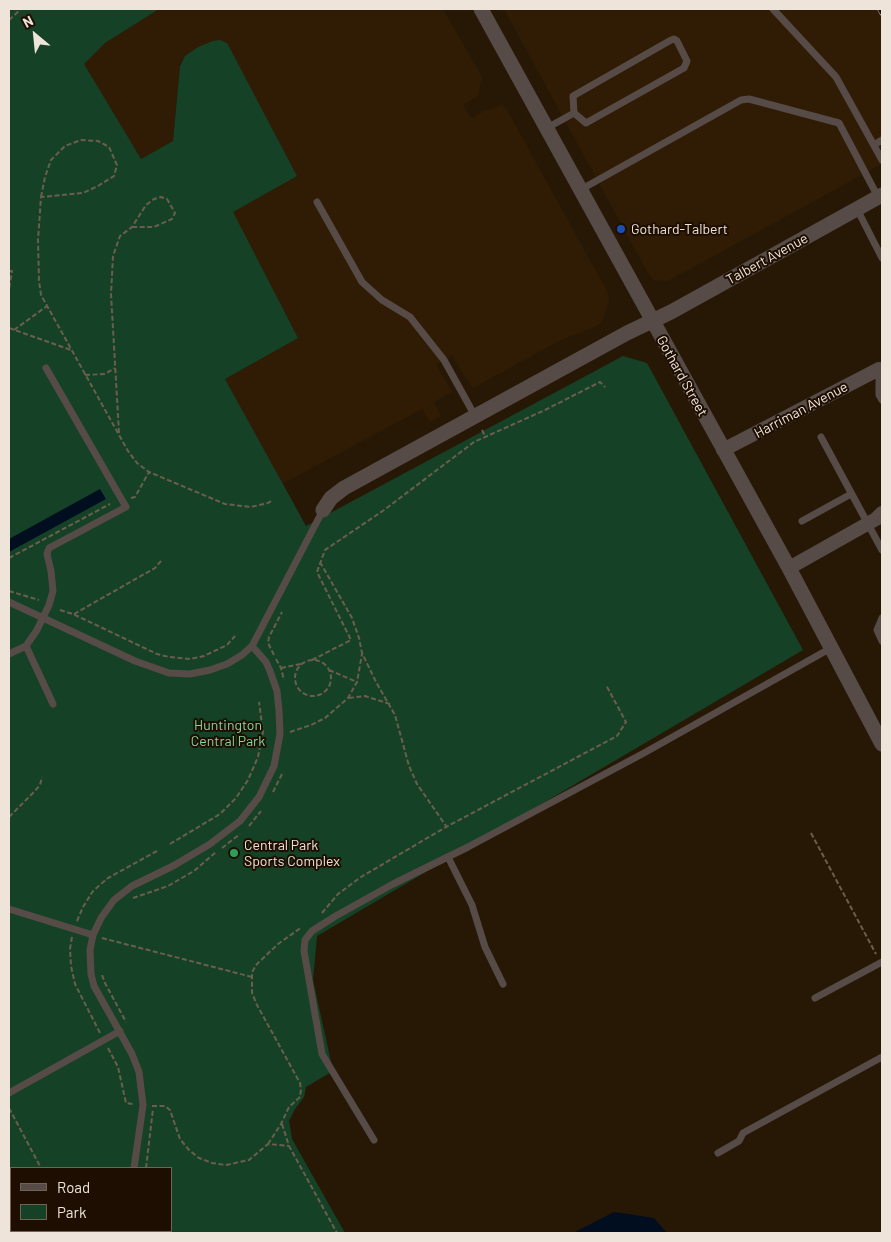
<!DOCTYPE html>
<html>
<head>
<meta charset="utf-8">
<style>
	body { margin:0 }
	#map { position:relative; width:891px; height:1242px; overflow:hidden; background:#271806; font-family:Barlow,sans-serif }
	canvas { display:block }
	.frame { position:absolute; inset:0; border:10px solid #efe4d9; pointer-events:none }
	.legend { position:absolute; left:10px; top:1167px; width:162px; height:65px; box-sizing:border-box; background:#1d0e01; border:1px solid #716457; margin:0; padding:6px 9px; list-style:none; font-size:15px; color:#efe4d9 }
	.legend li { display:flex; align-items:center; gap:10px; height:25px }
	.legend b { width:25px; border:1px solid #716457 }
	.north { position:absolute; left:10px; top:10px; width:50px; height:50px; -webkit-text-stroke:4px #1d0e01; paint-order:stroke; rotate:332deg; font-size:14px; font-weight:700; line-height:20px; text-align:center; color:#efe4d9 }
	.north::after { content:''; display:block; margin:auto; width:18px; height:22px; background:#efe4d9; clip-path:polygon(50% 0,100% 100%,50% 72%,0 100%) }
</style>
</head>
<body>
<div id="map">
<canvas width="891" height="1242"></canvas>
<div class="frame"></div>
<ul class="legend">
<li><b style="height:6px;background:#574b48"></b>Road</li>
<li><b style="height:14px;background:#154226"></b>Park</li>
</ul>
<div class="north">N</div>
</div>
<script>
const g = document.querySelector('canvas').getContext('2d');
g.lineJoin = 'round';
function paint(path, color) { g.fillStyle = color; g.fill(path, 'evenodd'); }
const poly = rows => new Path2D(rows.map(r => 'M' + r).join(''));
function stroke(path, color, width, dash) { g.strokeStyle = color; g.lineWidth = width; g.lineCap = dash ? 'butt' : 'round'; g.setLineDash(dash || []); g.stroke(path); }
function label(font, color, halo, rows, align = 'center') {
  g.font = font + ' Barlow,sans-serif'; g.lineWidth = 4; g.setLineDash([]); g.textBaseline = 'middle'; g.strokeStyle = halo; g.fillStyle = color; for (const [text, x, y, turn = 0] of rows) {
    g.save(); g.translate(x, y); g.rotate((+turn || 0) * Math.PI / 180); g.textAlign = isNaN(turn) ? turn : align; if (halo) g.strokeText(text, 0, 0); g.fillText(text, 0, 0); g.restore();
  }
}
paint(poly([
	[159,9,443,9,482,77,478,96,463,105,471,118,486,110,494,109,502,105,506,108,609,295,609,301,602,322,597,326,561,340,473,388,463,374,452,355,436,365,452,392,434,402,441,416,430,422,422,409,282,484,225,379,298,338,232,212,297,176,226,43,198,47,185,56,180,64,173,141,141,159,84,64,105,43],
	[504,9,882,9,882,164,668,281,654,280,649,275]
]), '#301c04');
paint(poly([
	[9,9,159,9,105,43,84,64,141,159,173,141,180,66,185,56,198,47,213,41,220,40,227,43,297,176,233,212,298,338,225,379,306,526,623,356,647,363,803,650,317,936,313,980,333,1071,306,1087,304,1097,295,1109,289,1121,292,1139,345,1233,9,1233],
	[11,1168,171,1168,171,1231,11,1231]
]), '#154226');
paint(poly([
	[100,489,106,499,9,552,9,539],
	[614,1212,654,1218,667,1233,573,1233]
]), '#000e20');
stroke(poly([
	[9,20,21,9],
	[41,197,45,177,51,160,65,146,81,140,98,141,109,147,117,165,114,176,98,186,83,193,41,197,38,240,39,281,41,295,128,451,137,463,149,472,225,504,251,507,268,503,273,500],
	[9,271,12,271,9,289],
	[9,328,71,350],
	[14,330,47,306],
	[85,375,105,374,115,368],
	[482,430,485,436],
	[119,433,111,294,113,256,120,236,132,227,146,205,154,199,161,197,167,199,175,213,172,219,154,227,132,227],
	[131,498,135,497,149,472],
	[9,558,110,504],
	[320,562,352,618,359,638,362,653,376,682,395,715,409,766,417,784,446,826],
	[9,591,39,600],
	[60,610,73,614,157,654,169,657,190,659,204,656,227,645,235,636],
	[74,614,155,568,161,561],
	[274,655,268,643,269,637,282,612],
	[276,659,281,668,284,680],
	'295 678a18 18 0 1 1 36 0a18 18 0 1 1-36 0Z',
	[312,660,351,640,317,572,325,550,384,510,474,442,545,410,600,382,605,387],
	[281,668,301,664],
	[329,670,357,682],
	[349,698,365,696,390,704],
	[290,732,311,725,325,718,348,698,357,682,362,654],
	[273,792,282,774],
	[9,817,34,792,40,785,42,777],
	[249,826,261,811],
	[811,833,876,954],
	[170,844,220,814,236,798,248,780,258,757,263,732,259,702],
	[222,848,240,834],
	[133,898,168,886,194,871,216,852],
	[322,913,338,894,361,877,446,827,617,736,626,722,606,685],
	[77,921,83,907,93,891,108,878,157,851],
	[72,937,70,949,71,966,75,984,100,1033],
	[102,938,252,977],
	[102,975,105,983,126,1022],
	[108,1048,118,1067,126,1103,133,1104],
	[152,1106,165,1106,170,1110,180,1139,189,1150,199,1158,212,1163,226,1165,249,1160,268,1144,289,1146],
	[9,1108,41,1168],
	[282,1124,289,1146,337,1233],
	[268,1144,281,1124,289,1107,300,1097,301,1089,300,1083,257,1005,252,993,252,972,257,964,278,944,302,927],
	[146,1168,153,1109],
	[79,1233,84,1231]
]), '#6b5e4e', 2, [5, 2.5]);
stroke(poly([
	[773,9,836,77,882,160],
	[547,128,574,113,573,96,671,40,674,39,677,41,687,61,684,68,586,123,574,113],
	[874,145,882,140],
	[580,190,741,100,749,99,839,123,878,197],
	[317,202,362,282,382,300,410,317,444,360,475,416],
	[857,209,882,258],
	[879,369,879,395,882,400],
	[821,437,882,550],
	[802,521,851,494],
	[9,602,135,661,169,673,190,674,210,670,227,664,242,655,252,646,323,510],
	[882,618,877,630,882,641],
	[26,646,53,704],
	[9,654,26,646,37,630,49,605,53,591,51,571,47,554,49,548,126,507,46,368],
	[448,857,472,905,485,947,503,984],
	[9,909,93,935],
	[815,998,882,962],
	[9,1093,120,1031],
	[374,1140,322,1054,304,951,305,940,312,931,334,917,393,884,468,847,644,753,831,648],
	[718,1153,739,1141,743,1133,882,1057],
	[134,1168,143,1105,139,1072,132,1054,94,986,91,974,90,950,93,935,101,918,114,900,132,886,173,866,210,844,240,821,259,797,274,766,280,734,279,711,277,691,270,671,266,662,252,646],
	[59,1233,64,1231]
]), '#574b48', 7);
stroke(poly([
	[723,450,879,369],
	[789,568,876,519,882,513]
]), '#574b48', 14);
stroke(poly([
	[481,9,789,568,882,744],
	[323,510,331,498,344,488,627,333,671,312,882,195]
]), '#574b48', 15);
const rail = poly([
	[880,9,882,13]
]);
stroke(rail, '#9b8e80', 5.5);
stroke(rail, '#1d0e01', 4, [11]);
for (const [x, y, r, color] of [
	[621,229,5,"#1a4fb4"],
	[234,853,5,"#2e9e5b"]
]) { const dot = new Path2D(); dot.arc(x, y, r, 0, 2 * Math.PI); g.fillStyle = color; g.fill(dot); stroke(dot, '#1d0e01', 2); }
label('14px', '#efe4d9', '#1d0e01', [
	["Gothard-Talbert",631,229],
	["Central Park",244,845],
	["Sports Complex",244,861]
], 'left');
label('14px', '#efe4d9', '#1d0e01', [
	["Talbert Avenue",767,259,-29],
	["Gothard Street",682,376,61],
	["Harriman Avenue",801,410,-28]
]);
label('14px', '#86d49f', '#1d0e01', [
	["Huntington",228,725],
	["Central Park",228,741]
]);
</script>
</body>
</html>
